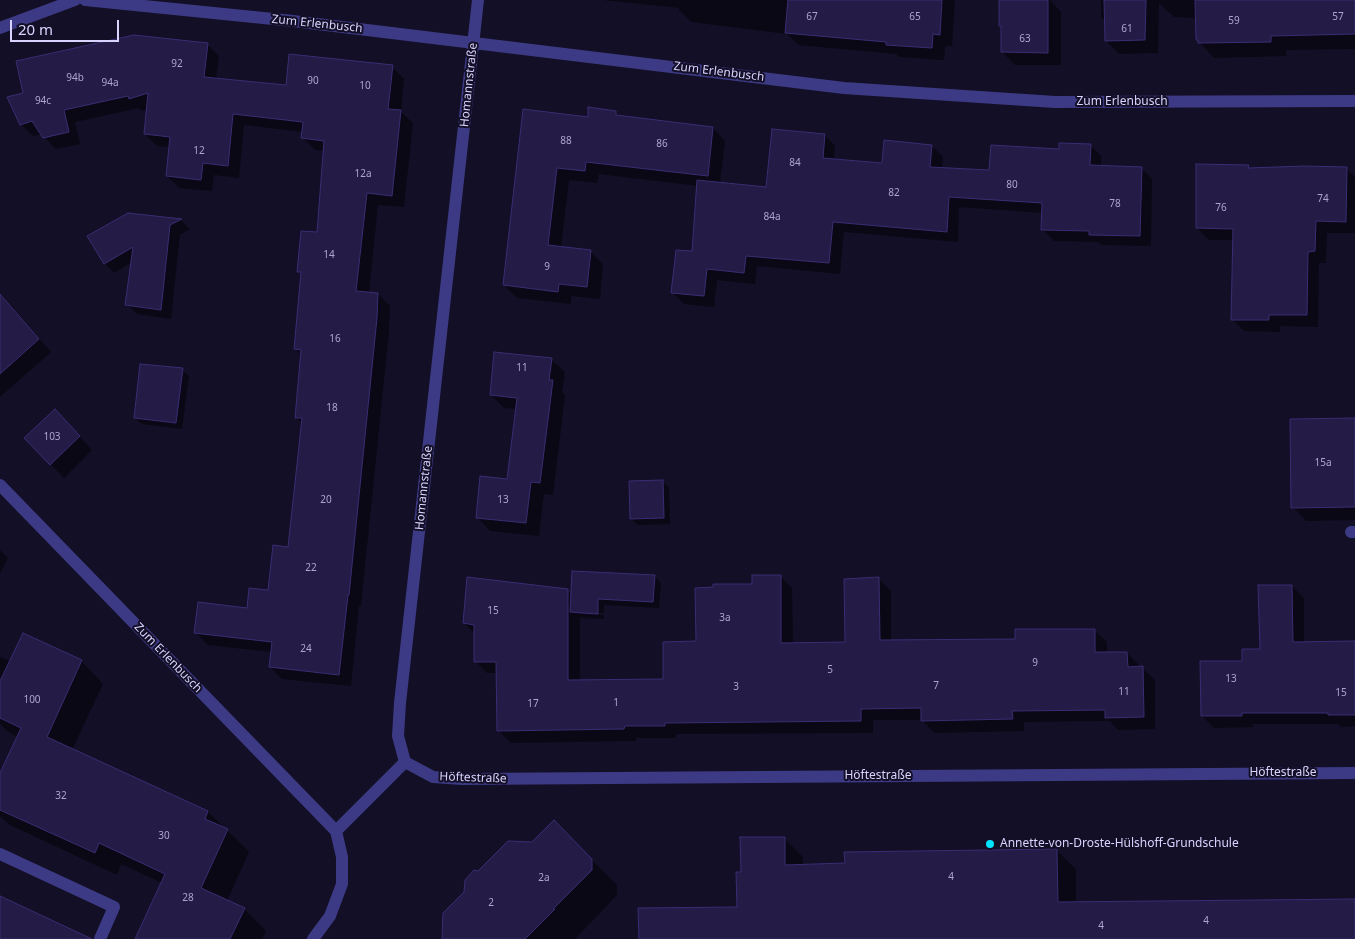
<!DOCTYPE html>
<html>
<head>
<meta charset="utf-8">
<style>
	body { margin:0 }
	#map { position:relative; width:1355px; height:939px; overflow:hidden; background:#130f26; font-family:"Noto Sans",sans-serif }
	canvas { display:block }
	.scale { position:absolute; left:10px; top:20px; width:109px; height:22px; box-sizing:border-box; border:2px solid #d9d4ff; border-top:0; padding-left:6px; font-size:15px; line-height:18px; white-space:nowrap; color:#d9d4ff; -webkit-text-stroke:4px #130f26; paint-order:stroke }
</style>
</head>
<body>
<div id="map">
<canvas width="1355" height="939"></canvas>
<div class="scale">20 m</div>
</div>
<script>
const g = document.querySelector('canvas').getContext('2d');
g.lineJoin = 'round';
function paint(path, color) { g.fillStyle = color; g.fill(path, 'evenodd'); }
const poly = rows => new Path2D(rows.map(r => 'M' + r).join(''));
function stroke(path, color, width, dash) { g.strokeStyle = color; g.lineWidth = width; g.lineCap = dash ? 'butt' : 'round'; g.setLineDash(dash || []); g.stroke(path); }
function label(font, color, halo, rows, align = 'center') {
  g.font = font + ' "Noto Sans",sans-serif'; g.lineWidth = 4; g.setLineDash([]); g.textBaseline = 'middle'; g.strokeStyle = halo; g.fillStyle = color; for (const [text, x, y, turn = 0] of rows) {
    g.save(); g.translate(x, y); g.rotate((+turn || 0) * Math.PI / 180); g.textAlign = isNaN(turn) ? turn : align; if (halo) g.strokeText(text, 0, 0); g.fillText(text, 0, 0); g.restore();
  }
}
paint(poly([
	[603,0,955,0,952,46,945,46,944,60,899,57,896,54,798,45,787,34,691,22,679,10,679,8],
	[1000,0,1050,0,1061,12,1061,65,1015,65,1002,52,1003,28,1000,25],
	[1101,0,1355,0,1355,49,1286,50,1286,56,1214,58,1197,39,1197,18,1174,17,1159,3,1158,53,1119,54,1106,41,1106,22,1101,17],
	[207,44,219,56,216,79,287,87,392,67,404,79,401,112,413,123,404,207,378,205,369,293,378,294,390,306,389,331,361,606,359,606,351,686,282,679,270,667,272,652,208,645,196,633,248,609,269,592,289,548,303,424,296,418,302,355,295,349,302,275,298,271,318,234,325,151,315,150,303,138,303,132,244,125,239,178,214,175,212,191,179,188,167,176,170,147,157,146,145,134,148,109,142,111,139,108,75,122,80,144,56,149,42,134,33,136,21,124],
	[524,110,589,118,615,112,620,117,713,128,725,141,720,184,767,188,825,135,835,146,834,161,883,165,932,146,943,157,942,169,990,171,1060,150,1090,145,1101,156,1101,167,1141,168,1152,179,1151,246,1101,245,1098,242,1054,241,1043,230,1043,213,959,207,958,242,844,232,840,274,757,266,755,284,717,280,714,307,684,304,673,293,693,253,698,186,599,174,597,183,569,180,561,248,590,251,603,264,600,299,571,296,571,304,517,298,504,285],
	[1248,166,1252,169,1346,168,1355,177,1355,233,1327,233,1326,263,1319,263,1318,327,1280,326,1280,332,1244,331,1232,319,1234,240,1209,240,1197,228],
	[129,214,181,220,190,229,180,235,171,319,137,314,127,304,132,262,114,273,104,263],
	[0,293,51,352,0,397],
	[551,359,565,372,562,392,565,395,553,495,544,494,539,536,490,531,477,517,508,480,517,409,504,408,491,395],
	[182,370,189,376,182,429,142,424,135,418],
	[1355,419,1355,520,1306,521,1293,507],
	[68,424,92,450,64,478,25,438],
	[662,481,669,488,670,524,638,525,631,519],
	[0,550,8,558,0,573],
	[654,576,661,583,659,608,604,605,604,613,579,612,579,614,604,615,604,619,580,618,580,681,664,680,697,643,753,585,780,576,792,588,793,644,846,643,878,578,891,591,891,642,1016,640,1094,630,1107,642,1107,653,1127,653,1139,665,1139,668,1142,668,1155,680,1155,729,1118,730,1110,721,1024,722,1024,731,934,733,922,720,873,720,873,733,676,734,676,738,636,738,636,741,511,743,499,731,498,673,487,673,475,661,475,634,464,623,567,590,572,595],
	[1292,586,1304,598,1304,643,1355,642,1355,726,1341,727,1338,724,1253,724,1253,727,1214,728,1202,716,1243,662,1261,650],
	[0,657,11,661,81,661,103,684,72,750,208,812,227,830,249,852,227,901,244,909,266,931,262,939,137,939,162,883,121,864,117,875,10,825,0,816,0,776,18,737,10,733,0,724],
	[554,822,617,885,617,895,575,939,443,939,465,893,479,872,532,843],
	[784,838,803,857,803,866,1057,851,1076,869,1076,903,1355,900,1355,939,640,939,738,909,742,873]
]), '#0007');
const building = poly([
	[788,0,942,0,940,35,933,34,932,48,886,45,886,42,785,33,788,0],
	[999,0,1048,0,1048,53,1001,52,1001,26,999,26,999,0],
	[1104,0,1146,0,1145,40,1105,41,1104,0],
	[1195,0,1355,0,1355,34,1271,36,1271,42,1198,43,1198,40,1196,40,1195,0],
	[134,35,208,43,204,77,286,85,289,54,393,65,388,109,401,110,392,196,367,193,356,291,378,293,377,318,349,595,348,595,339,675,269,667,272,642,194,633,198,602,247,608,249,588,268,590,273,545,288,547,302,418,295,418,301,350,294,349,301,272,297,272,301,231,317,232,324,141,301,138,303,122,233,114,228,166,203,163,201,180,166,176,170,137,144,134,148,93,129,99,128,96,64,110,69,132,43,138,32,121,20,125,7,97,23,93,16,61,134,35],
	[588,107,616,111,616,115,713,127,708,176,586,162,585,171,557,168,548,245,591,250,587,287,559,284,558,292,503,285,523,109,588,117,588,107],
	[772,129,825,134,823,158,882,163,884,140,932,145,930,167,989,170,991,145,1059,149,1059,143,1091,144,1090,165,1142,167,1140,236,1089,235,1089,231,1041,230,1042,203,949,197,947,232,833,222,829,263,746,256,744,273,707,269,704,296,671,293,676,250,692,251,697,180,766,187,772,129],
	[1196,164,1249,165,1248,168,1304,166,1347,167,1346,222,1316,221,1315,251,1308,252,1307,315,1269,315,1269,320,1231,320,1233,229,1196,228,1196,164],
	[128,213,182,219,170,225,161,310,125,305,133,247,104,264,87,236,128,213],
	[0,294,39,339,0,374,0,294],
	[494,352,552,358,549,380,553,380,540,483,531,482,526,523,476,518,480,476,507,479,517,398,490,395,494,352],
	[140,364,183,368,176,423,134,418,140,364],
	[55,409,80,436,50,465,24,438,55,409],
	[1355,418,1355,507,1291,508,1290,419,1355,418],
	[663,480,664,518,630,519,629,481,663,480],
	[572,571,655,575,653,602,598,599,598,614,570,612,572,571],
	[752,575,781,575,781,643,845,642,844,579,879,577,880,640,1015,639,1015,629,1095,629,1095,652,1127,652,1128,667,1143,666,1144,717,1105,718,1105,710,1012,711,1013,719,921,721,921,708,861,709,861,721,665,723,665,726,625,726,624,729,497,731,496,662,474,662,474,625,463,623,467,577,568,589,568,680,663,679,663,642,696,641,695,588,713,587,713,584,752,584,752,575],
	[1258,585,1292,585,1293,642,1355,641,1355,715,1328,715,1328,713,1242,713,1242,716,1201,716,1200,661,1242,661,1242,649,1260,649,1258,585],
	[23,633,82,660,47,737,208,811,205,819,228,829,201,888,245,908,230,939,135,939,165,874,99,843,95,853,0,810,0,773,21,728,0,718,0,681,23,633],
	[554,820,592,859,592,870,553,909,555,909,525,939,442,939,443,913,464,892,465,880,474,870,478,871,508,841,532,842,554,820],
	[740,837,785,837,785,865,845,863,844,852,1057,849,1058,902,1355,899,1355,939,639,939,638,908,737,907,736,872,741,872,740,837],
	[0,896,92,939,0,939,0,896]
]);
paint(building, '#241b47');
stroke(building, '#3b2d73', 1);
stroke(poly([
	[1351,532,1355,532],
	[0,854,114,907,100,939]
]), '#3d3a85', 12);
stroke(poly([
	[85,0,293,21,844,88,1055,102,1355,101],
	[0,28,75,0],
	[0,485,336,831],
	[405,762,433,777,462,779,1355,773],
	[313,939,330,916,342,884,342,857,336,831,405,762,398,736,400,703,478,0]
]), '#3d3a85', 12);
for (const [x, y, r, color] of [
	[990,844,5,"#00e5ff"]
]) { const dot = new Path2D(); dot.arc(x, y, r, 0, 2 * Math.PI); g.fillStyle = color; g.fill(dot); stroke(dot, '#130f26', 2); }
label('10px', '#aca6d1', null, [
	["67",812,17],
	["65",915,17],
	["57",1338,17],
	["59",1234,21],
	["61",1127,29],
	["63",1025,39],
	["92",177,64],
	["94b",75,78],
	["90",313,81],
	["94a",110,83],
	["10",365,86],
	["94c",43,101],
	["88",566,141],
	["86",662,144],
	["12",199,151],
	["84",795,163],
	["12a",363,174],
	["80",1012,185],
	["82",894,193],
	["74",1323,199],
	["78",1115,204],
	["76",1221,208],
	["84a",772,217],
	["14",329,255],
	["9",547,267],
	["16",335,339],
	["11",522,368],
	["18",332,408],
	["103",52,437],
	["15a",1323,463],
	["20",326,500],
	["13",503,500],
	["22",311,568],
	["15",493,611],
	["3a",725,618],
	["24",306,649],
	["9",1035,663],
	["5",830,670],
	["13",1231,679],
	["7",936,686],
	["3",736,687],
	["11",1124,692],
	["15",1341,693],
	["100",32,700],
	["1",616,703],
	["17",533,704],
	["32",61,796],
	["30",164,836],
	["4",951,877],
	["2a",544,878],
	["28",188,898],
	["2",491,903],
	["4",1206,921],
	["4",1101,926]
]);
label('12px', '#d9d4ff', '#130f26', [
	["Zum Erlenbusch",317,24,6],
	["Zum Erlenbusch",719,72,7],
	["Homannstraße",469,85,-84],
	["Zum Erlenbusch",1122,102],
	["Homannstraße",424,488,-84],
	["Zum Erlenbusch",168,658,46],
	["Höftestraße",1283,773],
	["Höftestraße",878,776],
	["Höftestraße",473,778,2]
]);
label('12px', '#d9d4ff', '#130f26', [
	["Annette-von-Droste-Hülshoff-Grundschule",1000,844]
], 'left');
</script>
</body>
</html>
